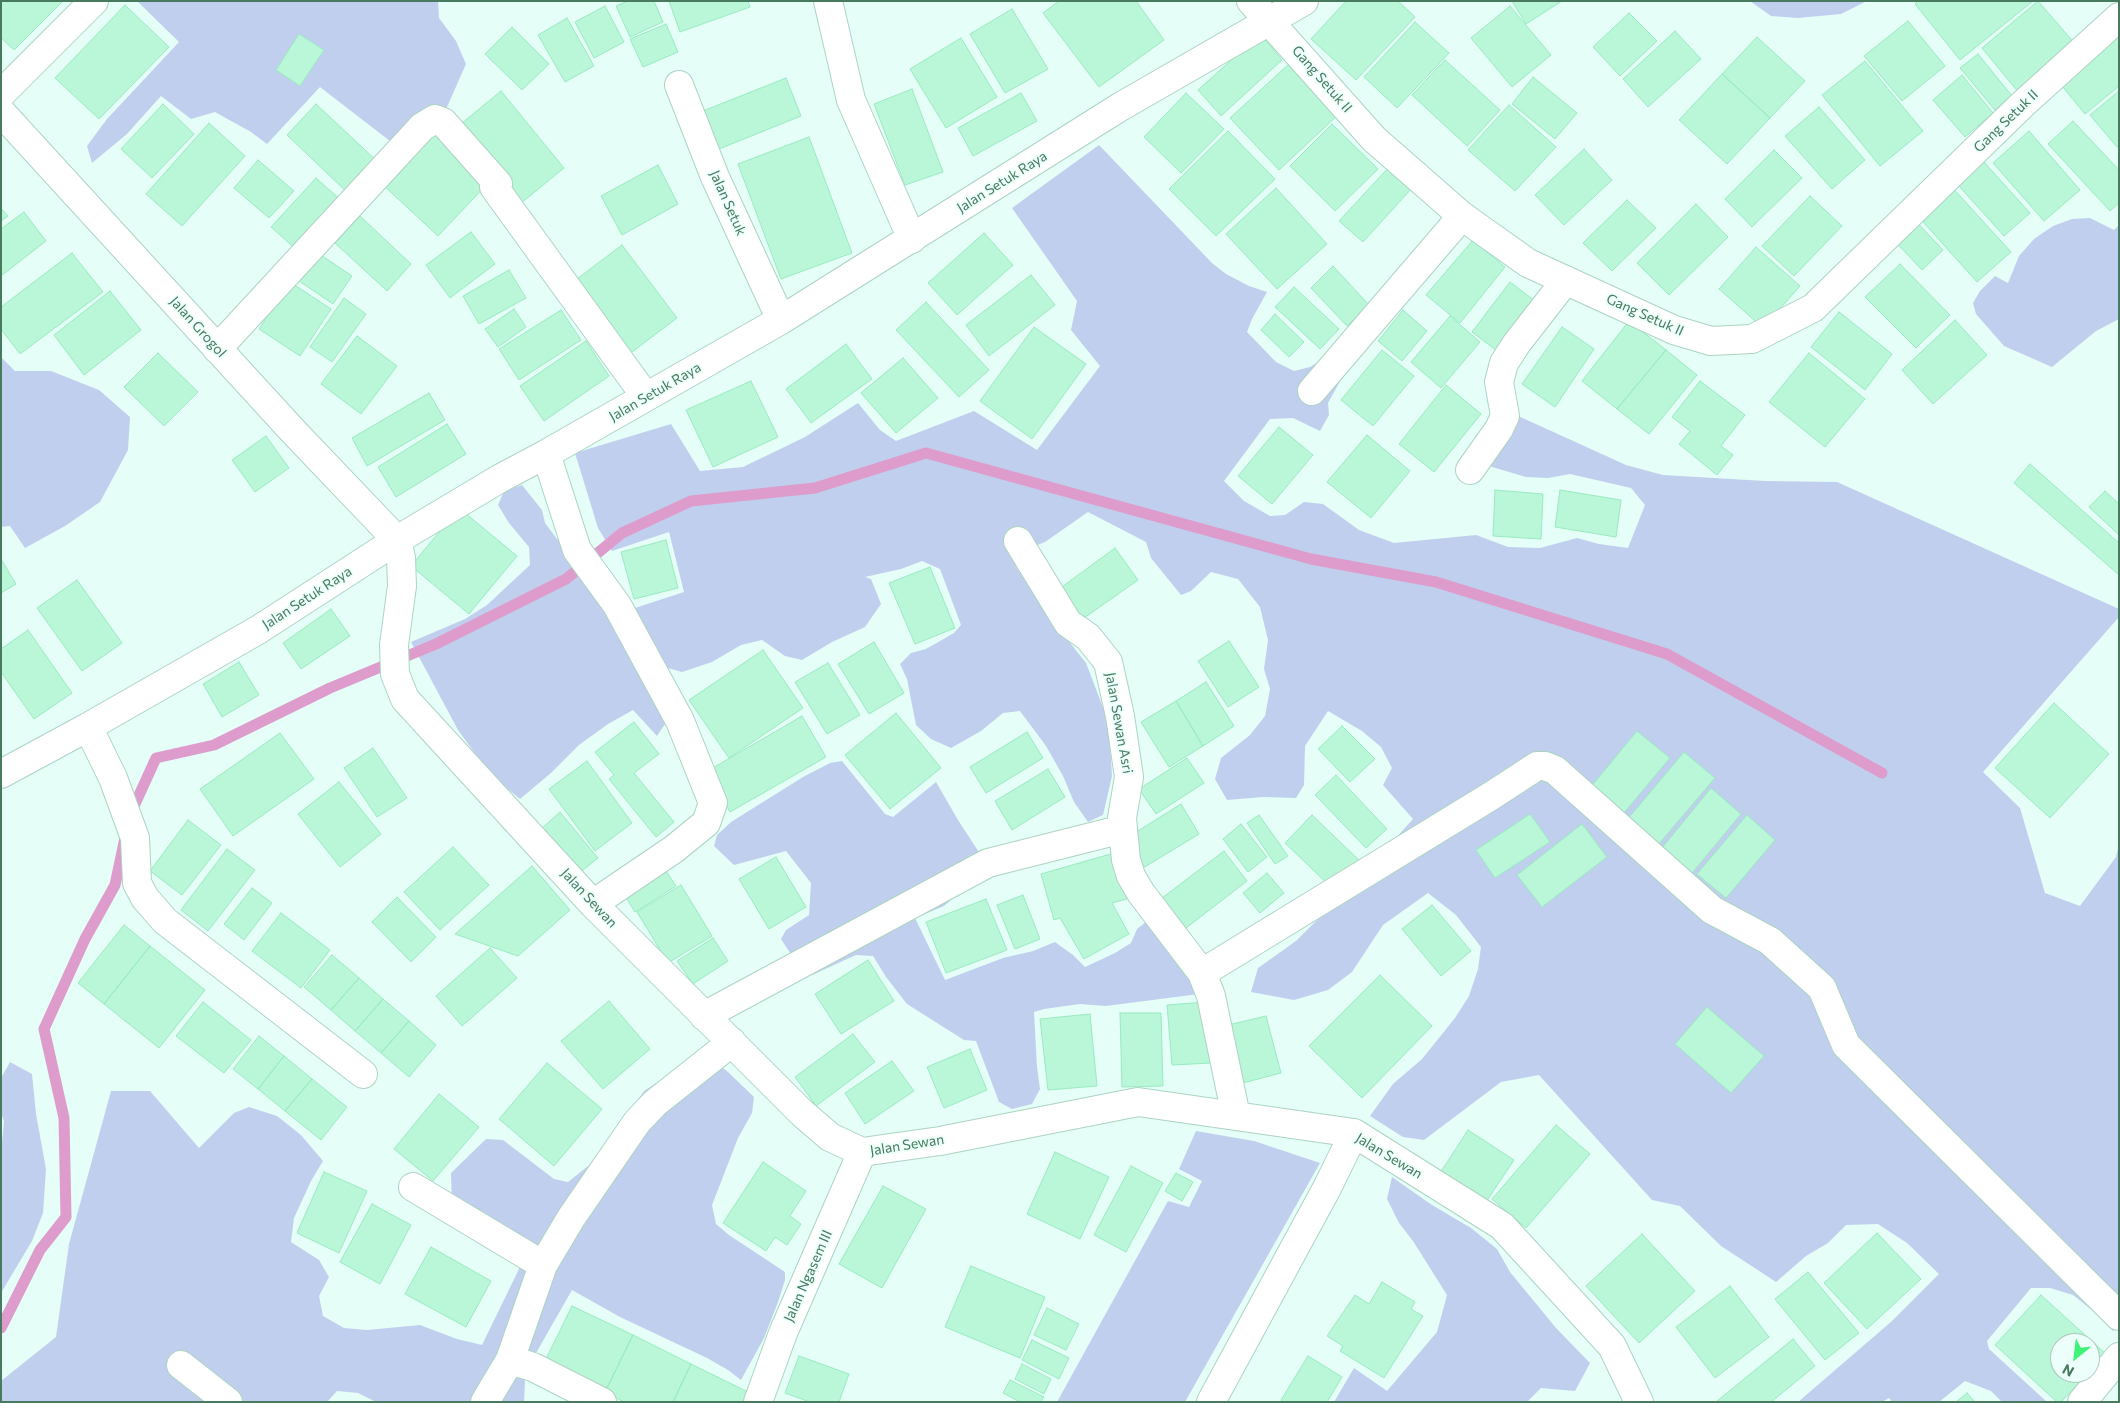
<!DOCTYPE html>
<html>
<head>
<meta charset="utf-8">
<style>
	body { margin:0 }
	#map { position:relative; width:2120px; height:1403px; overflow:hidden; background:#e5fef7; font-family:Commissioner,sans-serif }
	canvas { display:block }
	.frame { position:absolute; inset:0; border:2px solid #477a5e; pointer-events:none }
	.north { position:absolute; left:2050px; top:1333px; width:50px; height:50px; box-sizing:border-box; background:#edfffa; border:1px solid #abcabc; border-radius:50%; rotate:209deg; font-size:14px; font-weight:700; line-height:20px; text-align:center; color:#477a5e }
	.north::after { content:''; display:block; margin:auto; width:18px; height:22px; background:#3ff379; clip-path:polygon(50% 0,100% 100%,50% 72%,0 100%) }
</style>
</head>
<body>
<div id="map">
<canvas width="2120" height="1403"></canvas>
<div class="frame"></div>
<div class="north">N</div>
</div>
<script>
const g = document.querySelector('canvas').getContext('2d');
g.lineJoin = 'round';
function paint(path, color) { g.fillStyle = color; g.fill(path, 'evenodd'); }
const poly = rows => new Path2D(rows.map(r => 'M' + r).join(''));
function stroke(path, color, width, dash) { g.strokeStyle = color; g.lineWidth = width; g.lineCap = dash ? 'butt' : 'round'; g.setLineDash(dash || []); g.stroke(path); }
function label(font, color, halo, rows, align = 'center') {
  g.font = font + ' Commissioner,sans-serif'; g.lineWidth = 4; g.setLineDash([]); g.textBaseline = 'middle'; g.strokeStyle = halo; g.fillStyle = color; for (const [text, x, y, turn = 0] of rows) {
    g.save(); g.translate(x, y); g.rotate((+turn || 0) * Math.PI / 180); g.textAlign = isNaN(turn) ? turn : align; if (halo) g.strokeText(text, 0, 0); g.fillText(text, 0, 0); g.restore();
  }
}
paint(poly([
	[137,1,438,1,439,18,456,41,466,64,447,107,425,121,399,148,320,87,267,144,251,132,215,112,191,119,161,96,127,134,92,163,87,146,107,119,179,42],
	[1750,1,1867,1,1841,14,1798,18,1771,16],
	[1099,145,1212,263,1226,274,1249,286,1267,292,1252,319,1247,332,1276,362,1294,371,1310,367,1345,345,1358,359,1344,374,1328,403,1329,415,1320,431,1293,418,1270,419,1224,481,1244,501,1270,516,1285,515,1304,502,1323,504,1359,530,1394,543,1476,535,1508,547,1540,548,1577,538,1599,544,1628,548,1645,505,1631,488,1570,474,1548,478,1526,477,1492,467,1477,457,1482,433,1494,405,1626,465,1663,475,1765,481,1837,482,2119,609,2119,617,1983,772,2020,808,2045,893,2080,906,2116,857,2119,844,2119,1328,2113,1331,2098,1315,2073,1295,2050,1288,2031,1288,1987,1341,1989,1349,2047,1402,2002,1402,1991,1391,1965,1381,1939,1402,1892,1402,1889,1398,1882,1402,1798,1402,1892,1321,1939,1274,1907,1243,1878,1224,1846,1225,1828,1243,1806,1256,1776,1282,1721,1246,1680,1206,1652,1200,1539,1075,1501,1082,1424,1140,1403,1137,1370,1116,1393,1084,1422,1059,1455,1018,1469,996,1478,969,1481,947,1456,915,1428,893,1383,925,1352,972,1328,990,1294,1000,1251,992,1258,968,1296,941,1366,871,1413,819,1383,785,1392,768,1381,747,1362,731,1328,711,1305,746,1304,785,1296,798,1263,797,1227,800,1215,779,1221,758,1250,735,1265,716,1270,689,1264,669,1268,640,1260,607,1238,579,1211,572,1191,591,1181,595,1151,558,1146,542,1088,512,1045,542,1030,548,1016,558,1016,567,1063,634,1086,663,1104,710,1110,744,1112,776,1103,815,1088,822,1074,802,1063,776,1046,746,1020,711,1003,713,981,731,951,748,931,739,916,725,907,679,900,664,911,653,926,649,954,633,961,625,940,569,922,561,901,569,865,577,871,579,881,604,865,627,832,642,802,660,785,656,762,640,741,645,712,662,682,672,664,667,634,614,635,608,684,592,669,532,612,551,598,528,575,453,671,424,700,471,743,467,805,437,858,403,880,430,896,441,974,411,1037,450,1100,366,1071,330,1077,301,1012,208],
	[2090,218,2114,230,2119,225,2119,319,2096,331,2052,367,2004,346,1976,314,1973,303,1980,291,1995,276,2008,283,2019,256,2034,239,2053,226,2072,219],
	[1,357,15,371,51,371,99,390,130,417,128,450,100,502,65,526,25,548,10,526,1,527],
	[522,485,542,510,545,523,557,539,578,551,667,721,657,736,633,710,608,724,579,745,551,773,520,799,497,780,485,767,458,730,411,642,465,619,487,605,530,565,529,547,509,523,498,505,504,491],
	[842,761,885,814,893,817,936,782,958,820,984,860,966,887,944,906,915,918,945,980,1003,958,1033,951,1055,942,1073,955,1085,967,1115,953,1131,943,1137,929,1146,922,1163,932,1199,994,1106,1006,1080,1004,1044,1009,1034,1012,1037,1067,1040,1089,1032,1104,1012,1109,999,1102,976,1041,964,1040,907,1004,886,977,873,956,856,955,812,975,792,956,781,939,786,930,809,915,811,883,786,851,734,865,714,846,717,835,731,822,803,777,830,763],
	[706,1054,728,1072,754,1097,752,1113,738,1138,712,1205,716,1224,729,1235,785,1272,785,1280,778,1302,764,1338,741,1380,728,1370,707,1358,620,1317,572,1290,532,1360,525,1380,524,1402,376,1402,358,1393,337,1391,327,1402,1,1402,1,1381,56,1337,69,1244,111,1091,150,1091,199,1148,234,1113,249,1107,277,1116,301,1135,323,1161,311,1181,294,1218,291,1242,319,1260,329,1277,319,1296,323,1316,344,1328,367,1330,420,1325,457,1339,482,1345,519,1269,510,1250,452,1206,451,1173,486,1139,503,1140,554,1179,568,1182,607,1151,624,1119,644,1091,673,1072],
	[10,1062,32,1074,36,1114,46,1169,43,1213,32,1241,1,1293,1,1154,4,1121,1,1113,1,1078],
	[1196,1131,1254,1141,1320,1163,1185,1402,1057,1402,1168,1201,1189,1207,1202,1181,1179,1169],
	[1392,1177,1432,1205,1471,1228,1497,1249,1510,1272,1556,1328,1590,1363,1575,1391,1541,1388,1527,1402,1334,1402,1354,1368,1387,1391,1437,1332,1447,1295,1413,1241,1399,1223,1387,1199]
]), '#c1cfee');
stroke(poly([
	[130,815,156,758,214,745,330,688,436,644,566,579,622,533,691,501,815,488,926,453,1311,559,1436,582,1667,654,1882,773],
	[1,1328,40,1250,66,1217,64,1118,44,1029,85,939,115,885,125,838]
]), '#dd9ccc', 11);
const building = poly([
	[1,1,63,1,14,50,1,38,1,1],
	[628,1,654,1,663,22,630,37,616,6,628,1],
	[669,1,748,1,750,7,680,32,669,1],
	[1059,1,1136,1,1164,40,1099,87,1043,13,1059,1],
	[1346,1,1398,1,1415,17,1356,80,1311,39,1346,1],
	[1512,1,1562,1,1526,24,1512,1],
	[1918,1,2033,1,1960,60,1915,4,1918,1],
	[2038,1,2076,45,2019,93,1982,48,2038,1],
	[125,5,169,47,99,119,55,78,125,5],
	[605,6,624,42,594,58,575,22,605,6],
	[1510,6,1551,55,1512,87,1471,38,1510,6],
	[1012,9,1048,69,1005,93,970,34,1012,9],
	[1629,13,1657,41,1620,76,1593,47,1629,13],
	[567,18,594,66,565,82,538,35,567,18],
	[1908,21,1945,66,1902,101,1864,56,1908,21],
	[1415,22,1449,53,1397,108,1364,77,1415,22],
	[666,24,678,52,643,67,630,39,666,24],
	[512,27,549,64,522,90,485,54,512,27],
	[2119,27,2119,86,2085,114,2057,80,2119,27],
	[1675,31,1701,59,1648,107,1623,79,1675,31],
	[299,34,324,50,300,86,276,70,299,34],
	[1260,34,1282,60,1221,116,1198,90,1260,34],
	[1757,37,1805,81,1770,118,1722,74,1757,37],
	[961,38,997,97,946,128,910,69,961,38],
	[1978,54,2012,96,1995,110,1960,68,1978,54],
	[1445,60,1500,110,1467,146,1412,95,1445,60],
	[1865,61,1923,131,1880,166,1822,95,1865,61],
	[1290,63,1338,115,1279,170,1230,118,1290,63],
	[1722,74,1770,118,1727,164,1679,120,1722,74],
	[1962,75,1993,113,1965,137,1933,100,1962,75],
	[1533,77,1577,113,1555,139,1512,104,1533,77],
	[786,78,801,116,719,149,703,111,786,78],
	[912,89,943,172,905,185,874,104,912,89],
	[501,91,564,168,520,204,456,128,501,91],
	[2119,91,2119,146,2117,147,2090,115,2119,91],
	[1021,93,1037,121,973,156,958,128,1021,93],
	[1186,93,1224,129,1181,173,1144,137,1186,93],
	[163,104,194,134,152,178,121,149,163,104],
	[316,104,379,163,350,195,287,135,316,104],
	[1509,105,1556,147,1515,191,1468,150,1509,105],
	[1819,107,1865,160,1832,189,1785,136,1819,107],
	[2073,121,2119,170,2119,203,2110,211,2048,144,2073,121],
	[209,123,245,156,182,226,146,194,209,123],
	[1332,124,1378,169,1335,211,1290,166,1332,124],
	[433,128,490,181,438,236,381,183,433,128],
	[1228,131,1275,179,1216,236,1169,189,1228,131],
	[2029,131,2080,190,2044,221,1993,163,2029,131],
	[809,137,852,253,781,279,738,164,809,137],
	[1584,149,1612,180,1564,225,1535,195,1584,149],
	[1774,150,1802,178,1752,227,1725,199,1774,150],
	[258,160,294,191,269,218,234,188,258,160],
	[1984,162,2030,213,2004,236,1958,185,1984,162],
	[658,165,678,204,622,235,601,196,658,165],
	[1390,166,1413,187,1363,242,1339,221,1390,166],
	[316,178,343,202,299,252,271,227,316,178],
	[1950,185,2011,252,1977,282,1916,214,1950,185],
	[1276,188,1327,244,1277,289,1226,234,1276,188],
	[1810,196,1842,226,1794,276,1762,246,1810,196],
	[1627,200,1656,228,1612,271,1583,243,1627,200],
	[1696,204,1728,237,1669,295,1637,263,1696,204],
	[1,208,8,216,1,221,1,208],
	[24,212,46,241,1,276,1,229,24,212],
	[360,216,411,264,387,291,335,243,360,216],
	[1912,217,1943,250,1922,270,1891,237,1912,217],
	[471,232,495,264,450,298,426,265,471,232],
	[984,233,1013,265,957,315,928,283,984,233],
	[1473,240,1505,267,1460,323,1426,295,1473,240],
	[622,245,677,318,624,358,569,285,622,245],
	[1756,247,1800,286,1763,328,1719,289,1756,247],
	[315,251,352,276,333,304,296,279,315,251],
	[72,253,103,292,20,354,1,329,1,307,72,253],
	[1900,264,1950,315,1916,348,1865,297,1900,264],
	[1333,266,1369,305,1347,326,1311,288,1333,266],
	[509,270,526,298,479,324,463,296,509,270],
	[1031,275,1055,305,989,356,966,325,1031,275],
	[290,282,331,309,300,356,259,329,290,282],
	[1510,282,1535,301,1497,351,1472,332,1510,282],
	[1294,287,1339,329,1320,349,1275,307,1294,287],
	[110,291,141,330,84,375,54,335,110,291],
	[344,298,366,314,332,362,310,347,344,298],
	[926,302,989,370,959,397,896,330,926,302],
	[514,309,526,327,498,347,485,329,514,309],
	[561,310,581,340,519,380,499,349,561,310],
	[1403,310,1427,331,1402,361,1378,341,1403,310],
	[1839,312,1892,354,1865,390,1811,347,1839,312],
	[1275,314,1304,342,1289,357,1261,330,1275,314],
	[1450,316,1480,342,1441,388,1411,362,1450,316],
	[1955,320,1987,355,1933,404,1902,370,1955,320],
	[1629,321,1666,350,1617,409,1582,381,1629,321],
	[1034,327,1086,364,1032,439,980,401,1034,327],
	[1562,327,1594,349,1555,407,1522,384,1562,327],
	[357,336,397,366,361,414,321,384,357,336],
	[586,341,609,376,544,421,520,386,586,341],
	[846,344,872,379,811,423,786,389,846,344],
	[1382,350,1414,376,1373,426,1341,400,1382,350],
	[1666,350,1697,375,1649,434,1617,409,1666,350],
	[158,353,198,392,164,426,124,387,158,353],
	[1809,353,1865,399,1825,447,1769,402,1809,353],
	[903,358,938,398,896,433,861,393,903,358],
	[751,381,778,437,713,467,686,410,751,381],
	[1700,381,1745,415,1721,446,1733,455,1717,475,1679,444,1690,431,1672,417,1700,381],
	[1446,385,1481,414,1434,472,1399,444,1446,385],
	[429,393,445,420,367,466,352,438,429,393],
	[447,424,466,454,396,497,378,467,447,424],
	[1279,427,1313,455,1272,504,1238,476,1279,427],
	[1367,435,1410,471,1371,518,1327,482,1367,435],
	[266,436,289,468,255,492,232,460,266,436],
	[2030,464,2119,543,2119,575,2014,483,2030,464],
	[1495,490,1543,494,1541,539,1493,536,1495,490],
	[1560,490,1621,500,1616,537,1555,527,1560,490],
	[2105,491,2119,504,2119,535,2089,507,2105,491],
	[459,508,517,556,469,614,411,566,459,508],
	[666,540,678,588,634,599,621,552,666,540],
	[1115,548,1138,580,1077,623,1055,592,1115,548],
	[1,559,16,584,1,593,1,559],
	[930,567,955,628,915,644,889,583,930,567],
	[77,580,122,643,82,671,37,608,77,580],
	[331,609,350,636,301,669,283,643,331,609],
	[28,630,72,693,34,719,1,672,1,649,28,630],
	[1229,641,1259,687,1228,707,1198,661,1229,641],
	[874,642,904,693,869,714,838,664,874,642],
	[763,650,803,708,729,758,689,700,763,650],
	[239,662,259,695,222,717,203,684,239,662],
	[828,663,860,715,827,734,795,682,828,663],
	[1206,682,1234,726,1203,746,1176,701,1206,682],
	[1176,701,1203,746,1169,767,1141,722,1176,701],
	[2054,703,2109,754,2050,818,1995,768,2054,703],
	[896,713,941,768,890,809,845,755,896,713],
	[802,716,826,757,730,812,706,772,802,716],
	[634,722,659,754,634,773,674,822,656,837,609,779,614,775,595,752,634,722],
	[1342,726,1375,759,1350,782,1318,749,1342,726],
	[1637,731,1670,758,1618,820,1585,794,1637,731],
	[1027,732,1043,758,986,793,970,767,1027,732],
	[280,733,314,779,233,836,200,789,280,733],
	[373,748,407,798,377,817,344,768,373,748],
	[1684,752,1715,778,1657,846,1626,821,1684,752],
	[1187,758,1204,783,1156,814,1139,789,1187,758],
	[587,761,632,823,595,851,549,789,587,761],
	[1048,769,1065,797,1012,830,995,801,1048,769],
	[1336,775,1387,829,1366,848,1315,795,1336,775],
	[339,782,381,834,340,867,298,814,339,782],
	[1711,788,1741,814,1687,879,1657,854,1711,788],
	[1181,804,1199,834,1143,868,1125,839,1181,804],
	[560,812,598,858,578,874,541,829,560,812],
	[1530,814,1550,842,1495,878,1476,850,1530,814],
	[1259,815,1288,856,1275,864,1247,823,1259,815],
	[1312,815,1361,862,1334,890,1285,843,1312,815],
	[1747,815,1775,840,1726,898,1697,874,1747,815],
	[188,820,221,845,182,895,150,871,188,820],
	[1241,824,1267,857,1248,872,1223,839,1241,824],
	[1582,824,1607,857,1542,907,1517,875,1582,824],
	[453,847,489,885,440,930,404,892,453,847],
	[227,849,255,870,208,931,181,910,227,849],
	[1224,851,1247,881,1186,928,1162,898,1224,851],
	[1114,853,1127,899,1112,903,1129,934,1084,959,1060,918,1054,920,1041,874,1114,853],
	[776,857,806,907,769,929,739,879,776,857],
	[662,865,676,886,635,912,622,891,662,865],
	[532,866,570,910,518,956,455,934,532,866],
	[1267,873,1284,893,1260,913,1243,893,1267,873],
	[681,885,712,936,668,963,637,912,681,885],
	[252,888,272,903,244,940,224,924,252,888],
	[1023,895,1040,939,1015,949,997,905,1023,895],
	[397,897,436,937,411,962,372,922,397,897],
	[986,899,1007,950,946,973,926,922,986,899],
	[1432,905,1471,951,1441,976,1402,929,1432,905],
	[281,913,330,950,301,988,252,951,281,913],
	[124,925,150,946,104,1004,78,983,124,925],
	[713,938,728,961,693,984,677,961,713,938],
	[150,946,205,990,159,1048,104,1004,150,946],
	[490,948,517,978,462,1026,436,996,490,948],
	[332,955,359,978,331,1010,304,987,332,955],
	[868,960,894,1001,841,1034,815,994,868,960],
	[1380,975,1432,1026,1362,1098,1309,1046,1380,975],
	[359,978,383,999,355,1031,331,1010,359,978],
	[383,999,409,1021,381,1053,355,1031,383,999],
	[609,1001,650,1049,603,1089,561,1041,609,1001],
	[203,1002,251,1040,224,1073,176,1036,203,1002],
	[1206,1002,1211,1063,1172,1065,1167,1005,1206,1002],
	[1707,1007,1764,1056,1731,1093,1675,1044,1707,1007],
	[1120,1013,1161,1013,1163,1086,1122,1087,1120,1013],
	[1090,1014,1097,1086,1048,1090,1040,1019,1090,1014],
	[1266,1016,1281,1073,1239,1084,1224,1026,1266,1016],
	[409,1021,436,1045,409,1077,381,1053,409,1021],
	[853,1034,875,1062,816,1106,795,1077,853,1034],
	[259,1036,284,1056,258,1089,233,1069,259,1036],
	[970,1049,987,1090,944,1108,927,1067,970,1049],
	[284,1056,312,1079,285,1111,258,1089,284,1056],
	[892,1061,914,1091,865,1124,845,1093,892,1061],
	[547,1063,602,1109,554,1166,499,1119,547,1063],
	[312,1079,347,1107,321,1140,285,1111,312,1079],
	[439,1094,479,1127,433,1181,394,1149,439,1094],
	[1556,1125,1590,1154,1526,1228,1492,1199,1556,1125],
	[1468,1130,1514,1160,1480,1211,1435,1181,1468,1130],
	[1055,1152,1109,1177,1080,1239,1027,1214,1055,1152],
	[763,1162,806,1191,790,1216,801,1224,787,1245,775,1237,766,1251,723,1223,763,1162],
	[1131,1166,1163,1183,1126,1252,1094,1235,1131,1166],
	[324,1172,367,1191,339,1253,297,1233,324,1172],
	[1176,1173,1193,1182,1182,1201,1165,1191,1176,1173],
	[883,1186,926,1209,882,1288,839,1264,883,1186],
	[372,1204,411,1225,380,1284,340,1262,372,1204],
	[1877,1233,1921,1279,1867,1329,1824,1283,1877,1233],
	[1642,1234,1695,1291,1639,1343,1586,1286,1642,1234],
	[431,1247,491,1281,466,1327,405,1294,431,1247],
	[971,1266,1045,1297,1020,1358,945,1327,971,1266],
	[1808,1272,1859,1333,1825,1360,1775,1299,1808,1272],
	[1382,1282,1415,1302,1411,1309,1423,1316,1384,1378,1340,1351,1343,1346,1327,1336,1355,1295,1369,1304,1382,1282],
	[1730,1286,1769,1337,1715,1378,1676,1327,1730,1286],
	[2041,1295,2106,1354,2090,1371,2090,1343,2060,1343,2060,1373,2088,1373,2061,1402,2057,1402,1995,1345,2041,1295],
	[572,1306,633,1335,605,1392,544,1363,572,1306],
	[1047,1308,1079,1324,1066,1350,1034,1335,1047,1308],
	[633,1335,691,1364,673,1402,624,1402,605,1392,633,1335],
	[1793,1339,1815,1366,1771,1402,1716,1402,1793,1339],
	[1032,1340,1069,1358,1059,1379,1022,1360,1032,1340],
	[799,1356,849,1374,839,1402,810,1402,785,1393,799,1356],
	[1308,1356,1342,1377,1327,1402,1283,1402,1281,1400,1308,1356],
	[691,1364,750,1393,746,1402,673,1402,691,1364],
	[1022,1364,1051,1379,1044,1394,1015,1379,1022,1364],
	[1010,1380,1044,1397,1041,1402,1020,1402,1003,1393,1010,1380],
	[1967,1393,1975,1402,1956,1402,1967,1393]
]);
paint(building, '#baf6d8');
stroke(building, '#98ebc0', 1);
const minor = poly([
	[828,1,851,100,912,239],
	[1251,1,1374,139,1462,216,1528,263,1674,330,1711,341,1752,339,1813,308,2023,104,2119,17],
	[679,85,715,177,781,320],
	[1,94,94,1],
	[1,112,292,430,397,540,401,558,402,586,394,645,395,674,405,699,593,904,802,1113,830,1137,862,1152,940,1141,1138,1102,1354,1133,1502,1226,1612,1346,1639,1402],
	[217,349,422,127,435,119,443,122,498,184,494,187,646,397],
	[1312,391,1462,216],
	[546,454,577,550,617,605,680,721,713,803,706,823,674,849,593,904],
	[1470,470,1499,429,1505,416,1499,382,1504,363,1517,343,1566,280],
	[1018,541,1068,623,1088,637,1108,662,1120,716,1129,777,1122,818,1126,860,1131,876,1141,893,1202,973,1211,996,1236,1116],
	[88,727,113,778,135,838,137,883,145,898,165,921,363,1074],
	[1,774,88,727,258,630,397,540,499,479,546,454,781,320,1120,107,1304,1],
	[1202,973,1491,796,1537,766,1545,766,1555,770,1712,910,1770,941,1822,988,1846,1045,2119,1316],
	[704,1016,988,863,1123,829],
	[413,1187,543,1265,571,1218,637,1122,655,1103,732,1042],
	[510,1360,533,1367,602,1402],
	[181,1365,228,1402],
	[485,1402,510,1360,543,1265],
	[758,1402,783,1333,862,1152],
	[1211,1402,1327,1188,1354,1133],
	[2082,1402,2119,1357]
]);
stroke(minor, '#acd4c2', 30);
stroke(minor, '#fff', 28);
label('14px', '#477a5e', '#edfffa', [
	["Gang Setuk II",1322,79,49],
	["Gang Setuk II",2006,121,-44],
	["Jalan Setuk Raya",1002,182,-32],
	["Jalan Setuk",728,203,66],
	["Gang Setuk II",1645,315,24],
	["Jalan Grogol",198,327,48],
	["Jalan Setuk Raya",655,392,-30],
	["Jalan Setuk Raya",307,598,-33],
	["Jalan Sewan Asri",1119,723,80],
	["Jalan Sewan",589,898,47],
	["Jalan Sewan",907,1145,-9],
	["Jalan Sewan",1389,1156,31],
	["Jalan Ngasem III",808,1276,-66]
]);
</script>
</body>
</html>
